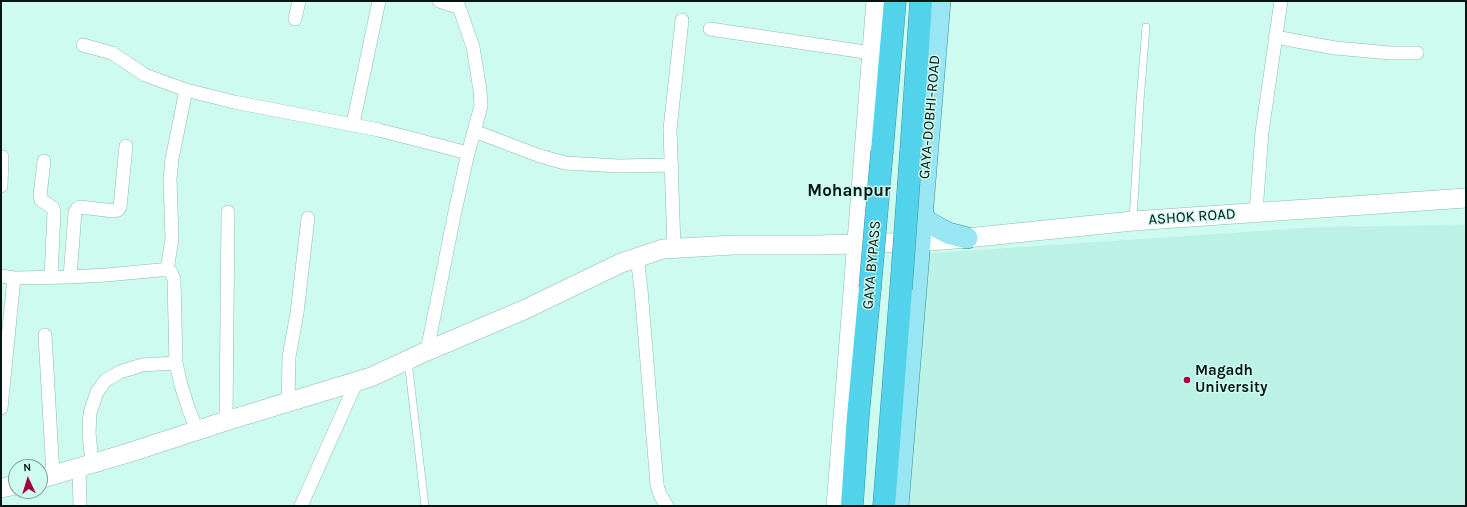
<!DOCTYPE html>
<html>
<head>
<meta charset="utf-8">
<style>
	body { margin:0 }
	#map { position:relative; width:1467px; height:507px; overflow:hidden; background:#cefbf0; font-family:Karla,sans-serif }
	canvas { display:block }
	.frame { position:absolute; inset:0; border:2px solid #051511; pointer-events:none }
	.north { position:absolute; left:8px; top:459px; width:40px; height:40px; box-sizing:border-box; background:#cefbf0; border:1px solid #7e9f97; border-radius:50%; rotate:356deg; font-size:11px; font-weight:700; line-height:16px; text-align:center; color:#051511 }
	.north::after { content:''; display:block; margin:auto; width:14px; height:18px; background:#a10441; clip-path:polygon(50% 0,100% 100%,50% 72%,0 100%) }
</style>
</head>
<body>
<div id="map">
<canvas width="1467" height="507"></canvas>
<div class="frame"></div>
<div class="north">N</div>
</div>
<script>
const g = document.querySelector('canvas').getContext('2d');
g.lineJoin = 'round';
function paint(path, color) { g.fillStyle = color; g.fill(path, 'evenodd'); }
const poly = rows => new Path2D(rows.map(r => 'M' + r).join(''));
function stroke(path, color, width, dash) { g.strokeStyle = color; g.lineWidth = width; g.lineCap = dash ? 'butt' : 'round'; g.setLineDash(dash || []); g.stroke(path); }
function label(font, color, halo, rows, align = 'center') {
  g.font = font + ' Karla,sans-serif'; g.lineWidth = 3; g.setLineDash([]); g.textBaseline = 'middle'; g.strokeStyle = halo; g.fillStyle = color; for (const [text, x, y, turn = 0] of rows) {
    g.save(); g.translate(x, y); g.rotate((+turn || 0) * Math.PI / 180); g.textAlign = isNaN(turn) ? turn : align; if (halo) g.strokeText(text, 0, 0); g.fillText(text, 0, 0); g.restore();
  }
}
paint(poly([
	[1466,225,1466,506,901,506,917,254,1319,227]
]), '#bbf2e5');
const lane = poly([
	[1133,220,1140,101,1146,27],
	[408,361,425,506]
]);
const street = poly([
	[439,1,458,7],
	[295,19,299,1],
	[710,29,872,53],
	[1275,37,1335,48,1391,53,1417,53],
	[83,45,112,53,145,75,186,90,234,102,379,130,468,153],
	[353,124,379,1],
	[474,131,540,156,565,163,619,166,672,165],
	[44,161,40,196,41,200,53,208,54,212,51,277],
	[1,186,2,157],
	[1256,212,1262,132,1281,1],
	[674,248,670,129,682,20],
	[637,257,641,289,657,485,660,495,667,506],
	[167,270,172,239,170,179,172,159,186,90],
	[1,276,14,278,70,277,106,275,160,270,167,270,171,272,174,279,176,363,181,385,189,410,197,430],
	[70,277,75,212,77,209,80,207,114,211,118,210,120,207,126,146],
	[45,335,53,475],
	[427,351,454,216,468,153,481,106,480,90,473,47,457,1],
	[288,402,289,357,297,313,308,218],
	[1,408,14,278],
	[226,421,228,212],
	[92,463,89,433,90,413,97,392,106,380,120,372,142,365,176,363],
	[79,467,80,506],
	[301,506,356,383]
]);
const secondary = poly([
	[40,479,128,453,226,421,371,377,427,351,526,309,621,263,663,249,734,245,817,245,919,242,967,238,1133,221,1466,198],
	[1,488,16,485],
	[836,506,876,1]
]);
const primary = poly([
	[922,214,928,222,937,227,948,233,967,238],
	[898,506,940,1]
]);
const highway = poly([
	[882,151,895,1],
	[911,152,921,1],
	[852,506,858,416,870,288],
	[884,506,901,289]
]);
stroke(lane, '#8eb9af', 8);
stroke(street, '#8eb9af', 14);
stroke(secondary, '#8eb9af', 20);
stroke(primary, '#38909f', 22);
stroke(highway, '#38909f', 23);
stroke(lane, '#fff', 7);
stroke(street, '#fff', 13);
stroke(secondary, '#fff', 19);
stroke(primary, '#98e5f3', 21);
stroke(highway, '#53d3eb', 22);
const highwayBridge = poly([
	[870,288,882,151],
	[901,289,911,152]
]);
stroke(highwayBridge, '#38909f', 23, []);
stroke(highwayBridge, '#53d3eb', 22);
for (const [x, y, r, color] of [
	[1187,380,4,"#a10441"]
]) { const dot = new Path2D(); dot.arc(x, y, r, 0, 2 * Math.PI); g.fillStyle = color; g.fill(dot); stroke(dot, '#cefbf0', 1.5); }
label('15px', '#051511', '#cefbf0', [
	["GAYA-DOBHI-ROAD",930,117,-85],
	["ASHOK ROAD",1192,217,-4],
	["GAYA BYPASS",872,265,-85]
]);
label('bold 15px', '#051511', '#cefbf0', [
	["Magadh",1195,371],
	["University",1195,388]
], 'left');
label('bold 17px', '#051511', '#cefbf0', [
	["Mohanpur",849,191]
]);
</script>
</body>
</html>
